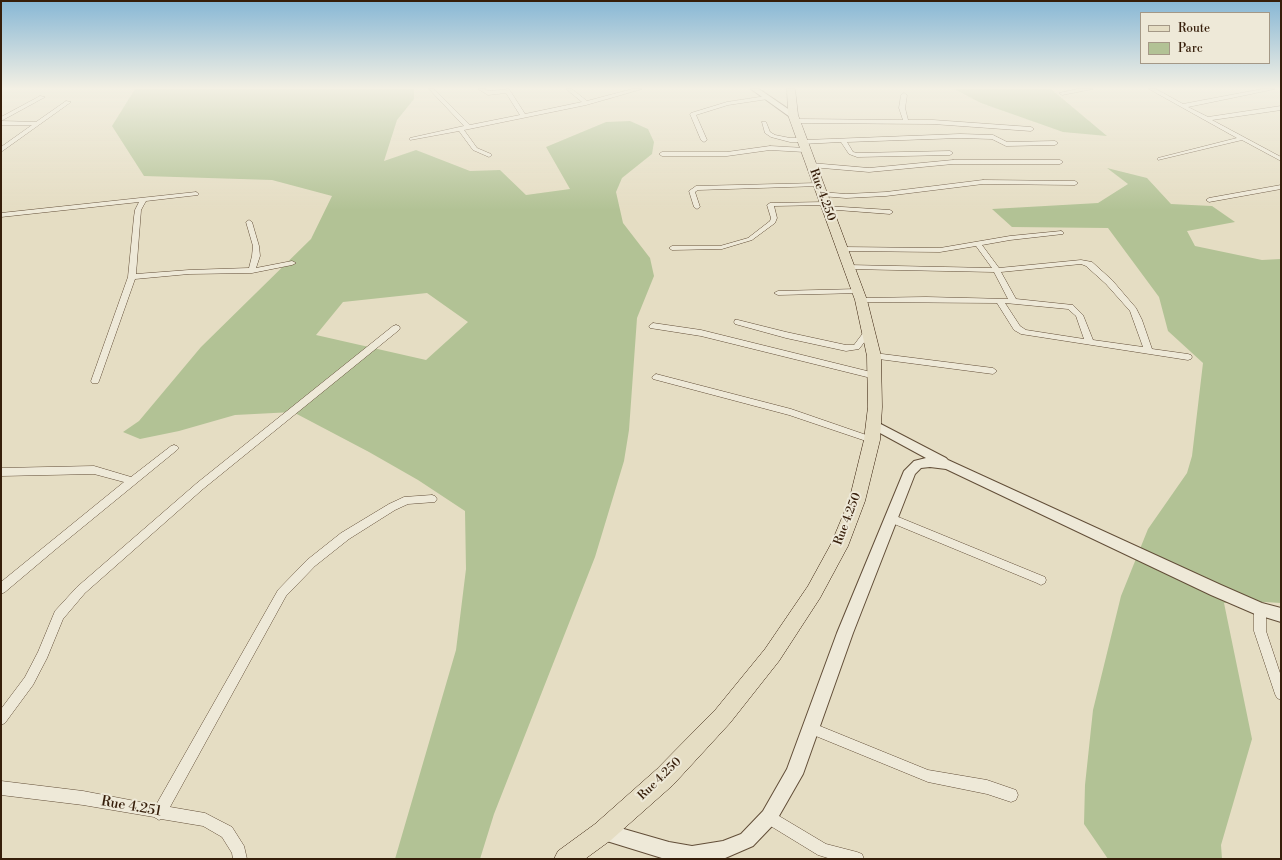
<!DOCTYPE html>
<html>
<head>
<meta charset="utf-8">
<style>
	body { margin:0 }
	#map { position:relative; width:1282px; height:860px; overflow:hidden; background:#e5ddc3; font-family:"Libre Bodoni",serif }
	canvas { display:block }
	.frame { position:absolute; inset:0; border:2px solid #361e0a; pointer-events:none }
	.legend { position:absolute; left:1140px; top:12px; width:130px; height:52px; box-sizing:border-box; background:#eee9d8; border:1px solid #a49886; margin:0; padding:5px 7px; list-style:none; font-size:12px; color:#361e0a }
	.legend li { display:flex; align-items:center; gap:8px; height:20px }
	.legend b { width:20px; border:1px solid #a49886 }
</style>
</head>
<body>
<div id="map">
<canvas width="1282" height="860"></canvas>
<div class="frame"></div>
<ul class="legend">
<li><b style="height:5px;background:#e5ddc3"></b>Route</li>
<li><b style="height:11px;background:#b2c295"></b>Parc</li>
</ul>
</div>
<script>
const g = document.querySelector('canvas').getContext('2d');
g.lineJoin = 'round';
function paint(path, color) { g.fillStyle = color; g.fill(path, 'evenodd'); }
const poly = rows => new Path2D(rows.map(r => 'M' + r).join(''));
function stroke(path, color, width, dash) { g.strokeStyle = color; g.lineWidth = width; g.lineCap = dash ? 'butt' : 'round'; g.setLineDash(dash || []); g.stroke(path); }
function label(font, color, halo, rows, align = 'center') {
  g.font = font + ' "Libre Bodoni",serif'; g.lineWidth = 4; g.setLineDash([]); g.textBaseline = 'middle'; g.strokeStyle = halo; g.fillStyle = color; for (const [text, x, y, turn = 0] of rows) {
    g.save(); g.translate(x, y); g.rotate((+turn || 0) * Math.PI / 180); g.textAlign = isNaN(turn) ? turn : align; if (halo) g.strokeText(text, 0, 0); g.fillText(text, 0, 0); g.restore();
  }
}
paint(poly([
	[135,89,414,89,414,99,397,120,384,161,416,150,470,171,500,170,526,195,570,189,546,147,606,122,630,121,648,129,654,142,652,154,622,178,616,192,623,223,650,258,654,276,637,318,629,430,624,461,595,557,494,814,480,859,395,859,456,650,466,569,465,511,418,480,369,452,293,412,235,415,179,431,140,439,123,432,139,421,201,347,311,239,332,196,272,180,144,176,112,126],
	[427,293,468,322,426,360,316,335,343,302],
	[954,89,1051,89,1107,136,1063,132,981,103],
	[1107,168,1147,178,1171,204,1212,206,1235,222,1187,231,1195,246,1262,260,1281,259,1281,603,1265,602,1224,603,1252,739,1221,845,1222,859,1108,859,1084,824,1085,785,1093,710,1121,596,1148,529,1187,473,1192,456,1203,363,1168,331,1159,297,1108,228,1012,227,992,209,1098,203,1128,184]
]), '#b2c295');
const minor = poly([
	[429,89,434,89,470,125,520,115,506,93,488,95,478,89,485,89,489,91,509,89,525,114,582,102,566,89,572,89,587,101,632,89,642,89,586,105,464,130,477,148,491,154,492,155,489,157,473,150,459,131,410,140,410,138,464,126,429,89],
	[1077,89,1093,89,1062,95,1059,93,1077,89],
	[1149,89,1156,89,1183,104,1262,89,1275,89,1188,107,1208,117,1281,106,1281,110,1212,120,1281,157,1281,161,1242,140,1158,160,1158,158,1237,138,1149,89],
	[904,93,907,95,905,108,908,120,933,120,1031,127,1034,129,1031,131,933,124,796,123,793,121,796,119,903,120,899,108,901,95,904,93],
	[40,96,45,97,1,121,1,117,40,96],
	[766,96,769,98,768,99,728,105,696,115,707,140,704,142,701,140,690,114,691,113,727,102,766,96],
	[66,101,71,102,1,152,1,147,32,125,1,125,1,121,36,122,66,101],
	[762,122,766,122,770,132,775,135,790,138,802,138,805,140,960,134,993,135,1007,142,1055,141,1058,143,1055,145,1006,146,992,139,960,138,847,142,853,152,857,153,950,151,953,153,950,155,857,157,849,154,841,142,802,144,799,142,790,142,771,137,765,133,762,122],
	[770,146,805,148,808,150,805,152,770,150,727,156,662,156,659,154,662,152,727,152,770,146],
	[953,160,1060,160,1063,162,1060,164,953,164,869,172,811,167,808,165,811,163,869,168,953,160],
	[983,180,1075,181,1078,183,1075,185,983,184,886,196,846,198,821,196,818,194,821,192,846,194,886,192,983,180],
	[818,183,820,184,820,186,698,190,695,192,700,207,697,209,694,207,689,191,696,186,818,183],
	[1281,185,1281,189,1209,202,1206,200,1209,198,1281,185],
	[196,192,199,194,198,195,146,201,141,210,136,274,189,270,249,268,252,256,253,246,246,222,249,220,252,222,259,246,260,256,256,268,292,261,296,263,292,265,252,273,189,274,135,279,99,381,98,383,92,383,91,381,128,277,134,217,135,210,139,202,1,217,1,213,196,192],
	[825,202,827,203,827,205,774,206,777,218,775,223,752,240,722,249,672,250,669,248,672,246,720,246,748,238,770,221,771,218,767,205,770,203,825,202],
	[826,206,890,210,893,212,890,214,824,209,824,207,826,206],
	[1061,231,1063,232,1063,234,1010,240,982,245,999,268,1081,260,1092,262,1112,280,1136,308,1142,320,1152,349,1188,354,1191,355,1192,357,1191,359,1188,360,1021,334,1014,330,997,303,858,302,857,300,861,298,926,297,1008,299,994,272,848,269,844,267,848,265,992,268,976,246,940,252,841,251,838,249,841,247,940,248,1010,236,1061,231],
	[1081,264,1086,266,1106,284,1130,311,1143,347,1093,340,1083,315,1073,305,1016,299,1001,272,1081,264],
	[1005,303,1068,309,1076,316,1084,339,1026,330,1020,326,1005,303],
	[858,289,862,291,861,293,778,295,774,293,778,291,858,289],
	[735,320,738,320,786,332,846,345,854,345,866,329,869,328,873,331,859,349,846,351,786,338,735,324,734,322,735,320],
	[653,323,701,330,875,373,879,376,875,379,701,336,650,328,649,326,653,323],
	[396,325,399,326,400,328,399,330,203,489,85,593,63,619,47,658,33,685,5,723,1,725,1,709,25,677,38,652,55,611,77,587,197,483,393,326,396,325],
	[874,353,993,368,997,371,993,374,871,358,870,356,874,353],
	[656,374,791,409,875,438,877,440,875,442,872,443,789,415,653,379,652,377,656,374],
	[174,445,177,446,179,448,177,450,56,549,5,592,1,594,1,582,124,482,94,474,1,476,1,468,94,466,131,477,171,446,174,445],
	[432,495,435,496,437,499,435,502,408,504,395,510,349,539,315,566,286,596,170,807,205,813,232,827,244,846,247,859,233,859,232,853,222,837,203,826,161,819,159,820,154,817,83,805,1,795,1,781,83,791,156,805,278,590,307,560,341,533,389,504,404,497,432,495],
	[891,514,1045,577,1046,580,1045,583,1041,585,1037,583,887,521,886,518,887,515,891,514],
	[1260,604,1264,605,1266,609,1266,631,1281,676,1281,700,1277,698,1275,694,1254,631,1254,609,1256,605,1260,604],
	[810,722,928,770,987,780,1016,790,1018,795,1016,800,1011,802,987,794,928,782,806,732,804,728,806,724,810,722],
	[769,810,826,844,857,852,862,854,864,859,831,859,818,855,764,822,762,817,764,812,769,810]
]);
const tertiary = poly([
	[751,89,759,89,797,115,790,117,751,89],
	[873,420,946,458,948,460,1221,585,1262,603,1281,608,1281,622,1255,614,1211,595,946,469,930,467,921,468,915,474,853,633,803,774,775,823,753,846,723,859,665,859,597,838,594,832,597,826,603,823,669,842,692,846,723,841,741,834,763,811,787,769,837,633,904,471,914,461,926,458,869,427,867,424,869,421,873,420]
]);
const primary = poly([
	[787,89,795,89,798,115,867,300,881,356,882,407,880,440,865,501,848,546,820,598,779,661,730,723,673,785,611,840,585,859,554,859,558,851,595,824,657,769,716,709,765,649,808,586,831,544,849,501,864,440,868,407,867,356,855,300,788,115,787,89]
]);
stroke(minor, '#624e38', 1);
stroke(tertiary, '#624e38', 2);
stroke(primary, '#361e0a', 1);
paint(minor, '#eee9d8');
paint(tertiary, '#eee9d8');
paint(primary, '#e5ddc3');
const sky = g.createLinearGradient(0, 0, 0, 210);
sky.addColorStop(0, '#87b7d5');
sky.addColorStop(0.42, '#f3f0e4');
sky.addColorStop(1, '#f3f0e400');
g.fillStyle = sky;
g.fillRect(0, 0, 1282, 210);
label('12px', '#361e0a', '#eee9d8', [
	["Rue 4.250",822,195,70],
	["Rue 4.250",848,519,-69],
	["Rue 4.250",660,779,-44]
]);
label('14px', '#361e0a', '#eee9d8', [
	["Rue 4.251",131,807,10]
]);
</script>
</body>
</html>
